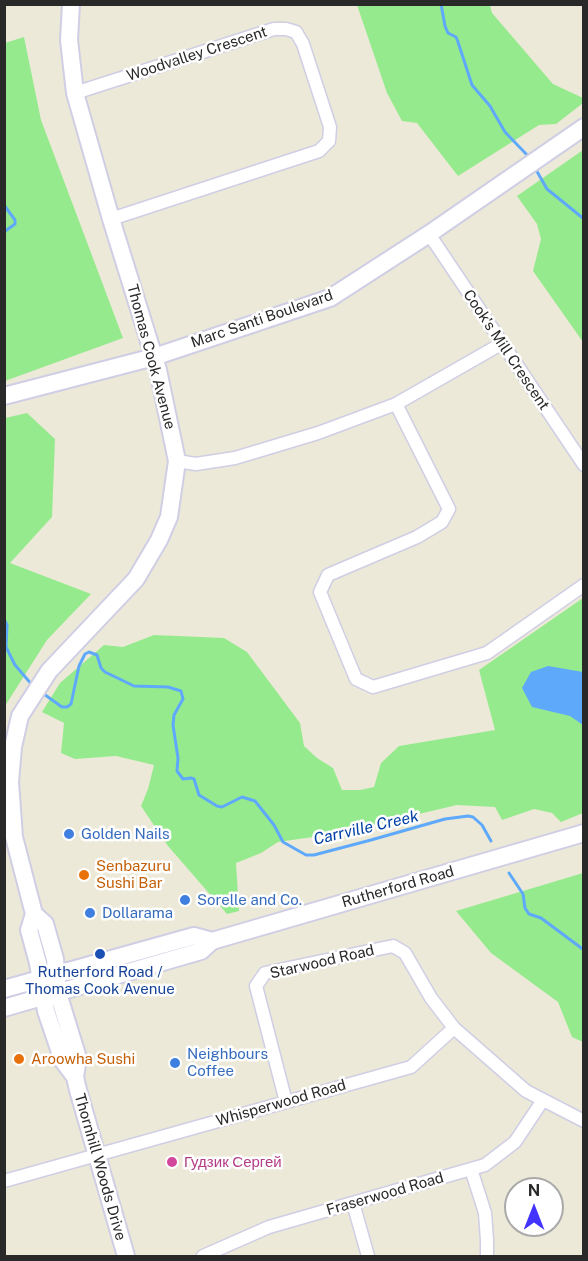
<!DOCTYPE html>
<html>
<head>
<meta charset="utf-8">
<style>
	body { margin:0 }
	#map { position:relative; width:588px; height:1261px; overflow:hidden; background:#ede9d8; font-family:"Public Sans",sans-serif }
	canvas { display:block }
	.frame { position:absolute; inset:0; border:6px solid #292929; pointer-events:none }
	.north { position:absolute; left:504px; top:1177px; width:60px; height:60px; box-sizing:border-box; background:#fff; border:2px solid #a9a9a9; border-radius:50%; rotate:0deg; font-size:16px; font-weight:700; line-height:24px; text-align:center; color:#292929 }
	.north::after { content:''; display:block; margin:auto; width:21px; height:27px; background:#4233ff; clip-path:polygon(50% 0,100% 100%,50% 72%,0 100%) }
</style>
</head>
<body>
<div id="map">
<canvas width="588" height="1261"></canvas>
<div class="frame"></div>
<div class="north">N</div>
</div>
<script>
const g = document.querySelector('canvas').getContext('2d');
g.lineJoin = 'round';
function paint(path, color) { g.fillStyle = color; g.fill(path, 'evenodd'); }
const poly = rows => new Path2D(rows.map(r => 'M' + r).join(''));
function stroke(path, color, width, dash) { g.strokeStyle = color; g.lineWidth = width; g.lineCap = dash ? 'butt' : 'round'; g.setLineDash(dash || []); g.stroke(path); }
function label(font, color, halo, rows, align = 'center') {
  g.font = font + ' "Public Sans",sans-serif'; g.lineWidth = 5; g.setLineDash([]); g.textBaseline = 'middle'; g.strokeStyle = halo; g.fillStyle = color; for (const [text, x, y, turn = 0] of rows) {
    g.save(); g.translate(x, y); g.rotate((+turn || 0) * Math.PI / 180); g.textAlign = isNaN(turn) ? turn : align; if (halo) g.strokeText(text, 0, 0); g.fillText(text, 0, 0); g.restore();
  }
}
paint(poly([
	[357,5,490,5,492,13,553,84,583,98,583,103,556,124,539,125,458,176,417,123,402,121,387,93],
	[24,37,41,120,123,338,5,381,5,43],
	[583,150,583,342,533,271,541,239,537,224,517,196],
	[27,413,55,439,52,517,10,563,91,594,47,640,5,706,5,418],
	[583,598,583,813,561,822,552,813,534,809,502,820,495,807,457,805,334,834,278,842,261,853,236,863,239,911,227,914,168,846,141,806,148,789,154,765,116,756,75,759,61,753,64,723,42,712,60,683,104,645,123,647,154,635,224,638,247,652,300,723,304,746,317,758,333,768,342,790,360,790,374,787,381,763,399,746,495,730,479,670],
	[583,873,584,873,583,1042,572,1037,558,1002,491,953,456,911]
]), '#96ea8e');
paint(poly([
	[548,666,583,672,583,725,570,716,532,707,522,688,531,672]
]), '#5fa9fb');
stroke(poly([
	[441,4,445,26,448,33,456,37,458,42,472,85,490,106,505,132,529,157],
	[535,168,547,189,584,219],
	[4,205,15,220,15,224,4,232],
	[4,619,7,625,6,647,15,665,33,686],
	[41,692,62,707,67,707,71,704,79,666,85,654,89,652,97,655,101,668,105,672,134,686,168,687,181,691,183,699,174,715,173,725,178,758,177,771,183,779,191,778,194,779,199,795,217,806,222,807,242,797,255,801,274,825,283,842,306,855,314,855,371,840,445,819,468,816,473,817,482,825,491,841],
	[509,873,523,894,525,908,529,914,541,918,584,950]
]), '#5fa9fb', 3);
const street = poly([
	[75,93,274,29,286,29,296,32,303,44,330,127,329,141,319,151,111,219],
	[429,234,584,465],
	[396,404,449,509,442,522,417,537,328,575,320,592,356,679,373,687,487,653,584,585],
	[177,461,196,464,235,458,318,433,396,404,501,344],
	[286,1102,256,986,265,973,393,946,405,953,431,998,454,1028,526,1091,584,1121],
	[471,1169,485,1213,487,1240,487,1256],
	[4,1181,411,1067,454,1028],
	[353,1203,368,1256],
	[203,1256,269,1227,485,1165,515,1142,543,1100]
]);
const secondary = poly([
	[71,4,69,40,75,93,111,219,158,370,177,461,169,517,159,540,136,579,49,671,20,716,13,747,10,782,14,837,34,914,29,930,38,963,46,1011,63,1061,75,1077],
	[4,396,154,357,330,298,429,234,584,127],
	[34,914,45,924,55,959,58,993,78,1058,75,1077,78,1090,126,1256],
	[4,989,194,936,212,941],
	[4,1008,201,951,212,941,584,833]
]);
stroke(street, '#cfcee4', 15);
stroke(secondary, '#cfcee4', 20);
stroke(street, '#fff', 12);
stroke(secondary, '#fff', 16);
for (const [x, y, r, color] of [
	[69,834,6,"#3f7fe0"],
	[84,875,6,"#e8710a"],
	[185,900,6,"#3f7fe0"],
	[90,913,6,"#3f7fe0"],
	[100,954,6,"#1a4fb4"],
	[19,1059,6,"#e8710a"],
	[175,1063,6,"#3f7fe0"],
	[172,1162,6,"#d1479c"]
]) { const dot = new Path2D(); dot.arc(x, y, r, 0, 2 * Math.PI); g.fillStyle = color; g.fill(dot); stroke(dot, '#fff', 2); }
label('15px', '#292929', '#fff', [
	["Woodvalley Crescent",197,54,-18],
	["Marc Santi Boulevard",262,319,-19],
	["Cook's Mill Crescent",506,350,56],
	["Thomas Cook Avenue",151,357,75],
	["Rutherford Road",398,887,-16],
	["Starwood Road",322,962,-13],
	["Whisperwood Road",281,1103,-16],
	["Thornhill Woods Drive",100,1167,74],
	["Fraserwood Road",385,1194,-16]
]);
label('15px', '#366cbe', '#fff', [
	["Golden Nails",81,834],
	["Sorelle and Co.",197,900],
	["Dollarama",102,913],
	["Neighbours",187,1054],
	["Coffee",187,1071]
], 'left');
label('15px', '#c56008', '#fff', [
	["Senbazuru",96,866],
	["Sushi Bar",96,883],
	["Aroowha Sushi",31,1059]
], 'left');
label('15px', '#164399', '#fff', [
	["Rutherford Road /",100,972],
	["Thomas Cook Avenue",100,989]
]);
label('15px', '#b23c85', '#fff', [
	["Гудзик Сергей",184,1162]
], 'left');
label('italic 16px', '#0041a5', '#fff', [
	["Carrville Creek",366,828,-13]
]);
</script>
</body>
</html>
